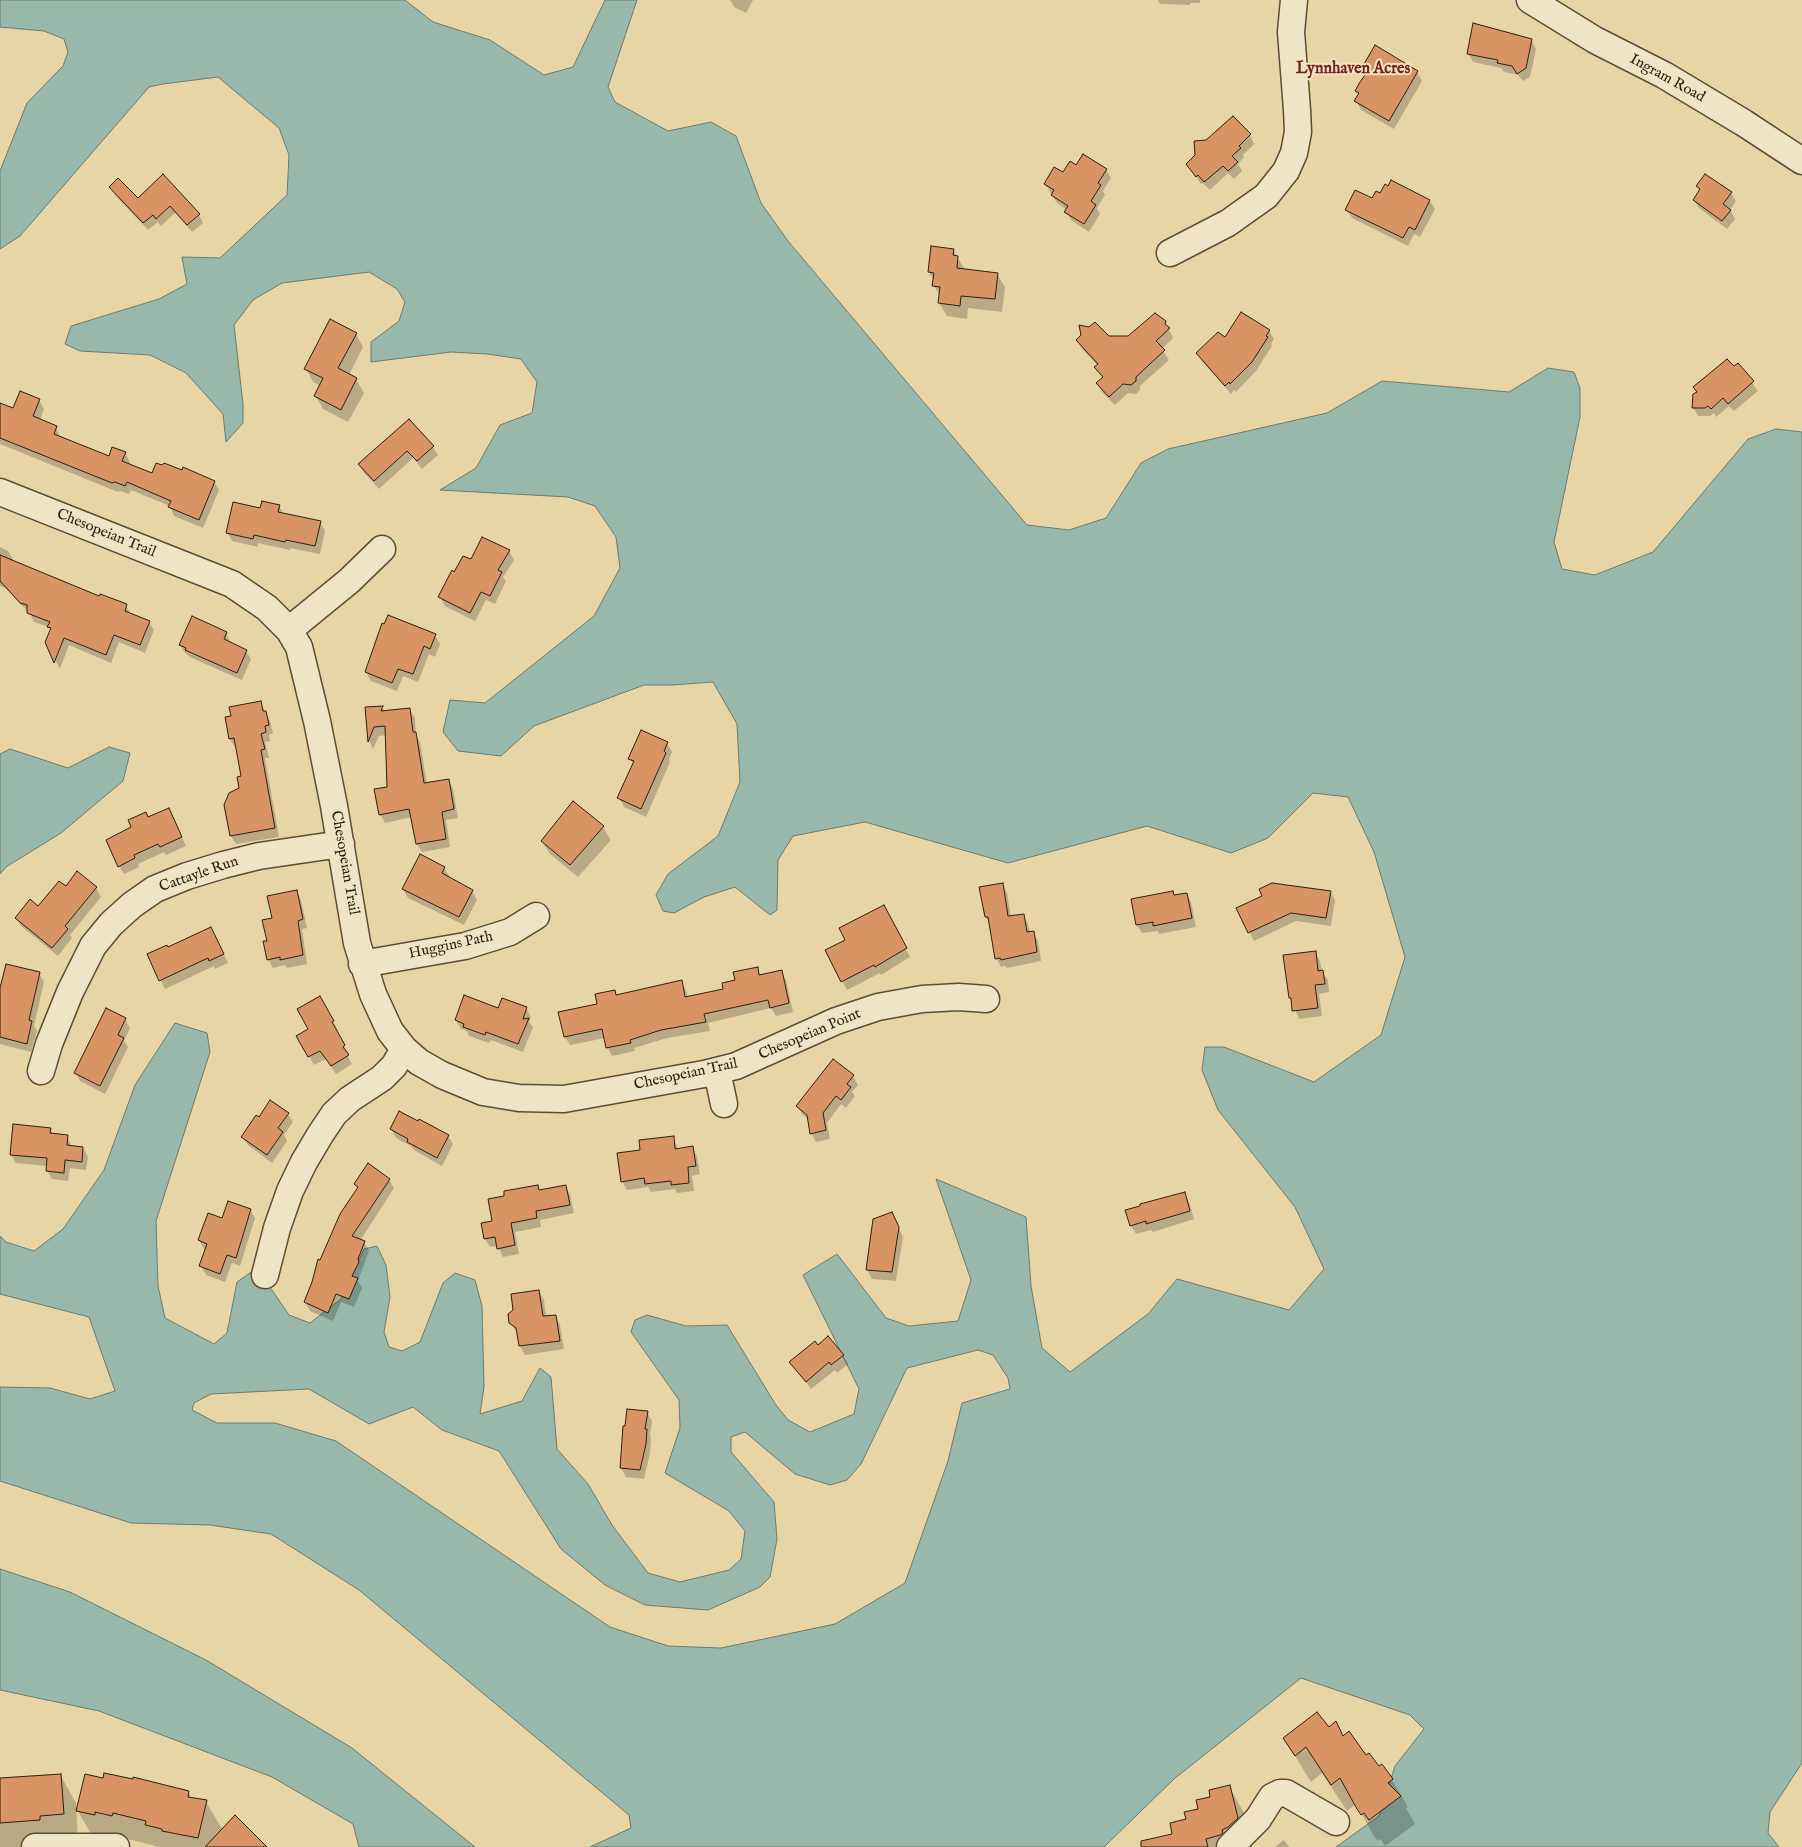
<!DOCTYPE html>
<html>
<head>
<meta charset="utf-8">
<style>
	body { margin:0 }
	canvas { display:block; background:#e7d5a6 }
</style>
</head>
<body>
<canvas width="1802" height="1847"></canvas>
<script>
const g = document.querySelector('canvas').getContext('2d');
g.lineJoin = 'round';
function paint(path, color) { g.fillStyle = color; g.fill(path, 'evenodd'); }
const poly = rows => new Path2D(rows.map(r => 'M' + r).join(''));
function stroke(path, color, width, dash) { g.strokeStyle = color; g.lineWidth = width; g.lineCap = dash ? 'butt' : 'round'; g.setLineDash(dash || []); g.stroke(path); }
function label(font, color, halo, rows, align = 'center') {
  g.font = font + ' "IM FELL English",serif'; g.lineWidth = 4; g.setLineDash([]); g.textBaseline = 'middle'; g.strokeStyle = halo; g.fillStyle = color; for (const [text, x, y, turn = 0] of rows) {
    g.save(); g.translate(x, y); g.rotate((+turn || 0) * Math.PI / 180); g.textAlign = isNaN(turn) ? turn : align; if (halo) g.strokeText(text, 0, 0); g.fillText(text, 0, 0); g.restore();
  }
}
const water = poly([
	[0,0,405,0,433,22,490,40,544,75,573,67,605,0,637,0,608,87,615,102,668,131,711,122,736,136,761,203,788,241,1027,525,1069,530,1106,518,1141,463,1168,449,1327,413,1382,381,1509,392,1548,368,1574,372,1580,388,1580,417,1554,542,1562,569,1595,575,1653,552,1748,439,1776,429,1802,432,1802,1763,1770,1812,1768,1833,1779,1847,1336,1847,1379,1816,1395,1766,1424,1729,1410,1715,1301,1678,1174,1779,1104,1847,590,1847,631,1828,629,1815,359,1590,271,1534,210,1525,131,1523,0,1481,0,1387,50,1388,90,1399,115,1391,89,1317,0,1294,0,1236,6,1242,34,1251,63,1229,104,1170,135,1085,175,1023,207,1033,210,1052,156,1221,158,1286,165,1318,214,1344,227,1333,237,1282,257,1268,289,1315,310,1323,341,1299,364,1249,377,1246,386,1265,390,1297,384,1332,389,1347,402,1351,420,1342,443,1283,455,1273,475,1280,482,1306,484,1387,480,1414,522,1401,540,1368,551,1377,557,1449,588,1484,612,1525,648,1573,680,1582,729,1570,741,1559,745,1531,729,1511,665,1473,680,1428,679,1400,631,1332,635,1320,647,1315,686,1326,727,1325,776,1405,788,1420,810,1432,854,1414,859,1389,803,1275,837,1254,886,1318,909,1326,958,1321,971,1280,936,1179,1026,1217,1031,1286,1042,1348,1070,1372,1148,1314,1177,1279,1289,1310,1324,1269,1295,1207,1218,1110,1202,1070,1205,1047,1224,1047,1314,1082,1381,1035,1405,957,1374,852,1348,797,1313,793,1268,838,1231,853,1147,826,1008,863,865,822,793,836,778,860,777,910,770,915,735,887,704,897,674,913,663,911,656,895,668,874,718,836,740,782,737,724,713,682,672,685,644,685,534,726,501,756,458,751,443,732,450,700,485,703,594,616,620,568,616,537,595,506,568,497,440,490,476,468,500,425,532,413,537,382,521,359,487,354,451,352,371,362,371,342,399,321,405,302,397,289,369,272,282,283,253,300,234,325,243,404,243,423,226,442,223,414,186,373,150,355,80,351,65,344,71,326,159,299,187,284,182,257,220,258,287,195,289,155,279,128,218,77,163,84,149,87,20,236,0,249,0,171,27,103,63,66,68,52,64,39,44,31,0,27,0,0],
	[978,1350,993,1355,1008,1378,1010,1389,962,1403,948,1461,905,1583,835,1624,721,1648,668,1646,610,1627,336,1441,275,1423,217,1423,192,1410,194,1403,211,1394,309,1389,369,1424,413,1407,442,1430,499,1451,561,1549,605,1585,645,1605,708,1610,760,1587,770,1577,777,1539,774,1502,731,1452,731,1437,745,1432,795,1474,830,1485,847,1480,861,1464,907,1368,978,1350],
	[109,747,130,753,123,781,61,833,6,867,0,874,0,754,10,749,68,768,109,747],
	[0,1569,70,1592,206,1660,352,1748,475,1847,359,1847,353,1824,272,1777,99,1711,0,1690,0,1569]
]);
paint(water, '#97b8aa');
stroke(water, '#6d7a6c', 1);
paint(poly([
	[730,0,753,0,746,13,734,7],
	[1158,0,1200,0,1200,3,1190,3,1190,5,1160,4],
	[1531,40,1536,49,1530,77,1523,81,1518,75,1504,72,1501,68,1473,62,1468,53],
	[1376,47,1417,72,1422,81,1394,129,1361,110,1356,101,1359,95,1357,91,1369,71,1365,64],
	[1250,135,1254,144,1243,155,1244,157,1238,164,1242,171,1234,179,1228,173,1210,190,1203,183,1201,184,1187,164],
	[1076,167,1106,170,1111,178,1103,191,1105,195,1097,208,1100,214,1089,232,1071,220,1066,212,1067,210,1057,203,1045,184],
	[163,176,199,215,203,223,192,232,175,213,161,226,158,222,148,230,115,195,111,187,137,200],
	[1698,186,1731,193,1736,201,1730,210,1735,219,1727,229,1699,208,1694,200,1700,191],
	[1373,200,1430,201,1435,209,1420,237,1414,234,1408,246,1352,218,1347,210],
	[953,250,965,270,997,274,1005,287,1002,312,968,308,967,319,947,316,939,303,940,296,934,286,934,281,929,272],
	[1165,322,1173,338,1162,349,1169,360,1140,386,1140,390,1136,394,1128,393,1115,405,1102,392,1097,383,1103,378,1096,368,1098,366,1082,349,1077,340,1108,337,1128,338],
	[1269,331,1274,339,1271,344,1272,346,1256,371,1236,392,1234,390,1231,394,1202,361,1197,353,1225,338],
	[356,334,363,347,349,375,356,379,364,393,348,422,323,409,316,396,321,386,313,382,306,368],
	[1738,364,1758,391,1734,411,1729,406,1716,417,1714,413,1710,416,1698,416,1693,407],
	[39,400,44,409,40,420,56,427,60,437,110,458,125,453,130,462,128,465,153,475,182,472,214,482,219,490,203,528,174,516,170,506,131,490,129,494,120,491,118,492,0,444,0,409,14,410],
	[409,420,433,447,438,455,422,469,413,458,379,489,364,473,359,464],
	[279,506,284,515,320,523,325,531,320,554,290,548,290,550,258,543,258,547,232,541,227,532,261,510],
	[483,538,509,551,514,560,503,577,506,581,495,604,486,600,475,621,445,606,440,597,455,574,471,561],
	[0,547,8,551,13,559,12,561,100,597,126,605,131,615,149,622,154,630,145,653,119,642,111,663,69,645,60,669,46,642,51,631,49,627,34,622,29,612,20,604,15,595,17,592,0,586],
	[193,618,226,633,231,643,246,651,251,659,242,680,192,658,185,653,180,645],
	[435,635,440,644,435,657,429,654,418,682,403,676,397,691,371,681,366,672],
	[260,702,270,721,273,734,269,734,270,741,265,742,269,758,265,758,279,837,236,844,231,836,225,805,241,789,242,777,237,747,235,747,230,739,226,718],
	[382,707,385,712,410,710,415,718,416,735,420,742,427,784,448,780,453,789,458,818,446,820,450,847,422,852,417,844,412,817,385,823,380,814,388,788,387,735,379,736,373,749,369,741,366,709],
	[667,743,672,752,669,759,670,762,646,817,624,807,619,798,634,765,630,759],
	[573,803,603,827,611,840,578,877,550,854,542,841],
	[148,818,173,818,186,846,166,855,164,852,138,864,139,867,124,874,119,866],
	[444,868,449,876,448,878,472,891,477,900,464,925,408,898,403,889],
	[1002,885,1007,893,1011,917,1023,915,1028,924,1030,933,1033,932,1038,941,1041,961,1007,968,1005,966,1001,967,996,958,990,925,986,917],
	[66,887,96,888,101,897,70,935,72,938,58,956,21,926,16,918,39,908],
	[297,892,301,900,307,928,302,929,307,964,287,968,285,965,273,968,268,959,268,942,273,919],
	[1330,892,1335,900,1331,926,1296,921,1254,941,1238,909,1264,897],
	[1173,893,1175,896,1186,894,1191,902,1196,927,1159,934,1158,931,1142,933,1137,925,1132,900],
	[888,915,910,957,881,975,880,973,847,990,827,951],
	[216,937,228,963,215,969,214,966,165,989,148,955],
	[1315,953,1320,961,1322,972,1328,980,1329,992,1319,994,1322,1016,1299,1019,1290,998],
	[757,968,761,976,781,972,786,980,793,1012,776,1016,771,1008,708,1023,710,1031,667,1038,634,1048,635,1051,612,1056,608,1048,605,1038,570,1045,565,1037,614,991,617,996,681,982,686,990,688,998,725,990],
	[39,973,44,982,34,1026,37,1031,31,1052,0,1044,0,993],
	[319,998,338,1030,335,1031,349,1054,347,1055,352,1064,336,1074,326,1059,314,1065,298,1036,310,1029],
	[526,1008,531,1017,529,1022,533,1027,523,1052,491,1040,489,1043,469,1036,467,1031,461,1029,456,1020,499,1010],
	[125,1019,130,1028,124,1041,128,1047,105,1094,80,1081,76,1073],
	[853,1076,858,1085,852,1092,855,1096,846,1108,841,1104,827,1123,830,1139,816,1142,811,1133,809,1120,802,1114,797,1106],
	[288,1114,293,1122,284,1135,287,1141,272,1163,248,1145,243,1137,260,1119],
	[50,1129,53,1134,67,1136,72,1147,83,1148,88,1157,86,1170,70,1168,68,1181,52,1179,47,1171,47,1166,16,1163,11,1155],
	[391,1129,448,1136,453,1144,442,1166,414,1150,411,1146,396,1138],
	[673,1137,678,1149,692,1148,697,1156,700,1174,692,1176,694,1191,677,1193,675,1189,651,1192,648,1187,627,1190,622,1181,642,1151],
	[389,1180,394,1188,360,1241,364,1242,369,1251,358,1281,362,1288,354,1307,341,1302,333,1321,310,1311,305,1302,320,1261,358,1189,355,1184],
	[537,1186,540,1191,565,1186,570,1194,574,1213,540,1220,541,1227,515,1232,519,1254,503,1257,498,1246,490,1247,485,1239,506,1197],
	[1184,1194,1189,1202,1194,1219,1153,1232,1151,1230,1136,1234,1131,1226],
	[250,1210,255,1218,240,1266,232,1263,225,1282,206,1275,201,1266,206,1250,204,1249,199,1240,223,1219],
	[892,1213,903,1237,896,1281,872,1279,867,1270,875,1220],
	[539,1291,544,1300,546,1317,555,1316,560,1325,564,1349,525,1355,520,1346,518,1334,510,1322],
	[843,1356,848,1364,837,1373,835,1370,811,1389,791,1362],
	[647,1412,652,1421,650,1435,651,1439,650,1453,644,1479,626,1477,621,1468],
	[1329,1729,1344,1737,1379,1768,1382,1766,1392,1780,1408,1807,1406,1808,1415,1824,1385,1846,1380,1839,1378,1841,1374,1836,1356,1804,1347,1811,1322,1773,1311,1782,1284,1738],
	[61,1776,76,1803,78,1841,46,1847,0,1847,0,1780],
	[104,1779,188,1792,192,1799,206,1802,223,1830,265,1847,159,1847,128,1839,127,1842,93,1838,78,1811],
	[1229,1786,1244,1813,1252,1846,1251,1847,1159,1847,1212,1798],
	[1284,1840,1289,1847,1275,1847]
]), '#0003');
const building = poly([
	[1473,23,1532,39,1526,68,1517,74,1512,66,1497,63,1498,60,1467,54,1473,23],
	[1375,45,1418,71,1389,121,1354,101,1359,93,1355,91,1360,82,1370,68,1364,64,1375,45],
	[1233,116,1251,134,1239,146,1241,148,1232,156,1238,162,1228,171,1223,166,1204,182,1198,175,1196,177,1186,164,1195,155,1194,141,1206,140,1233,116],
	[1083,154,1107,169,1098,183,1101,185,1091,201,1096,205,1084,224,1064,212,1068,206,1051,195,1054,190,1044,184,1054,167,1063,172,1070,161,1076,165,1083,154],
	[163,174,200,214,187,225,170,206,156,219,153,215,143,223,109,187,118,178,138,198,163,174],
	[1705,174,1732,192,1723,204,1731,210,1722,221,1693,200,1700,189,1696,186,1705,174],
	[1391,180,1430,200,1415,230,1409,227,1403,238,1345,210,1355,190,1372,198,1376,191,1380,193,1385,184,1388,186,1391,180],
	[931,246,954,249,953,255,958,256,957,268,998,273,995,299,961,296,960,306,938,303,940,287,932,286,934,273,928,272,931,246],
	[1241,312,1270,330,1266,336,1268,337,1252,362,1230,384,1229,382,1225,386,1196,353,1218,332,1225,337,1241,312],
	[1155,313,1166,321,1165,324,1170,328,1156,341,1165,350,1136,377,1136,381,1131,385,1123,384,1109,397,1096,383,1103,377,1094,367,1098,364,1076,340,1081,335,1079,325,1089,327,1095,322,1109,336,1128,336,1155,313],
	[330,319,357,333,338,368,357,378,341,410,314,396,323,378,304,369,330,319],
	[1727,359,1734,366,1738,363,1754,381,1728,404,1723,398,1711,409,1708,406,1705,408,1692,408,1693,394,1697,392,1693,387,1727,359],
	[20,391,40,399,33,416,57,426,54,434,109,456,112,447,126,452,122,461,152,473,156,463,162,465,164,463,182,470,183,467,215,481,199,520,168,507,171,501,127,482,125,486,115,482,112,483,0,438,0,403,13,408,20,391],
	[409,419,434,446,417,461,407,451,374,481,358,464,409,419],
	[262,501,280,505,278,512,321,521,315,546,286,540,285,542,254,535,253,539,226,533,233,502,260,508,262,501],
	[482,537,510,550,498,570,502,572,490,596,481,592,470,613,438,597,452,570,454,572,463,556,471,559,482,537],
	[0,555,99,596,100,594,127,604,125,611,150,621,140,645,114,635,106,655,64,638,54,663,45,642,51,628,47,627,50,622,27,613,27,605,20,603,0,581,0,555],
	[388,615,436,634,430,649,424,646,413,674,398,669,392,683,365,672,382,623,384,624,388,615],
	[192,616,227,632,224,639,247,650,237,673,185,650,186,648,179,645,192,616],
	[261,701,263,711,266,711,269,725,265,726,266,732,261,734,265,749,261,750,275,828,230,836,224,805,229,793,239,788,237,777,241,776,234,738,229,739,225,717,231,716,229,707,261,701],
	[383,706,381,711,410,708,413,732,416,732,424,783,449,779,454,809,442,812,446,839,416,844,409,809,379,815,374,789,387,787,385,726,374,727,368,742,365,707,383,706],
	[641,730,668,742,664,751,666,753,641,809,617,798,634,761,628,759,641,730],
	[573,801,604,826,570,865,541,841,573,801],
	[169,808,182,837,160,847,158,844,134,855,135,858,118,867,106,840,131,827,128,820,146,812,148,817,169,808],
	[420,854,445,867,442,873,473,890,459,917,402,889,420,854],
	[77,871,97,887,65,926,68,929,52,948,15,918,30,899,38,906,59,881,66,886,77,871],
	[1003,883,1008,916,1024,914,1027,932,1034,931,1037,952,1001,960,1000,958,995,959,988,917,985,917,979,887,1003,883],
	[1272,883,1331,891,1326,918,1291,913,1248,933,1236,908,1262,896,1259,889,1272,883],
	[297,890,303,919,298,921,303,955,280,960,280,957,267,960,263,941,267,941,262,920,272,918,267,896,297,890],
	[1173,891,1174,895,1187,893,1192,918,1153,926,1153,922,1136,925,1131,899,1173,891],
	[884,905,907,948,875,967,874,965,841,982,825,950,845,940,839,928,884,905],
	[211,927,224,954,209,961,208,958,159,981,147,954,167,945,168,947,211,927],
	[1316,951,1318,971,1323,970,1325,984,1315,985,1318,1008,1292,1011,1291,998,1289,998,1283,955,1316,951],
	[6,964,40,972,29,1020,32,1021,27,1044,0,1037,0,988,6,964],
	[758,967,759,975,782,970,789,1003,770,1008,768,1000,704,1014,706,1022,661,1030,630,1040,631,1043,606,1048,602,1029,564,1037,558,1012,597,1004,595,994,615,990,616,995,682,980,685,997,723,989,722,983,735,980,733,972,758,967],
	[464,995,498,1008,502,998,527,1007,523,1019,529,1018,518,1044,486,1032,485,1035,463,1027,464,1024,455,1020,464,995],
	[320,996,334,1021,332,1022,345,1045,343,1047,349,1055,331,1066,320,1051,308,1057,296,1036,308,1029,297,1009,320,996],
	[106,1008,126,1018,118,1035,124,1038,100,1086,74,1073,106,1008],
	[833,1059,854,1075,847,1084,851,1087,841,1100,836,1096,823,1113,826,1130,810,1134,807,1115,796,1106,833,1059],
	[270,1100,289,1113,278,1128,283,1132,267,1155,241,1137,256,1115,259,1117,270,1100],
	[399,1111,418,1121,419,1119,449,1135,437,1158,407,1142,408,1139,390,1129,399,1111],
	[13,1124,51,1128,50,1133,68,1135,67,1145,83,1147,82,1162,65,1160,64,1173,46,1171,47,1158,10,1155,13,1124],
	[674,1136,675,1149,693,1146,696,1166,688,1167,689,1183,671,1185,671,1181,645,1184,644,1178,621,1182,617,1153,640,1150,639,1140,674,1136],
	[368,1163,390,1179,352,1236,365,1241,358,1259,359,1262,352,1276,358,1278,349,1299,336,1294,328,1313,304,1302,312,1282,318,1259,320,1260,340,1214,358,1187,354,1184,368,1163],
	[538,1185,539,1190,566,1185,570,1205,536,1211,537,1218,511,1223,515,1245,497,1249,495,1237,484,1239,481,1223,492,1221,488,1199,504,1196,504,1191,538,1185],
	[1185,1192,1190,1211,1146,1224,1146,1221,1130,1226,1125,1210,1140,1206,1140,1204,1185,1192],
	[228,1201,251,1209,236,1258,227,1255,220,1274,199,1266,207,1244,198,1240,208,1213,222,1218,228,1201],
	[892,1212,899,1227,892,1272,866,1270,873,1219,892,1212],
	[539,1290,543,1316,556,1315,560,1341,519,1346,516,1328,509,1323,508,1314,513,1310,511,1294,539,1290],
	[828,1336,844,1355,831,1365,829,1362,806,1382,789,1362,815,1341,818,1345,828,1336],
	[627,1409,648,1411,645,1429,647,1429,646,1444,640,1470,620,1468,623,1426,625,1426,627,1409],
	[1317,1712,1329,1727,1336,1721,1343,1736,1349,1731,1366,1755,1369,1753,1379,1766,1382,1764,1393,1779,1388,1783,1401,1796,1369,1820,1364,1813,1361,1815,1357,1809,1340,1778,1331,1785,1306,1747,1295,1756,1283,1738,1317,1712],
	[104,1773,133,1779,133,1777,189,1791,188,1797,207,1800,198,1838,162,1831,162,1829,145,1825,146,1821,113,1813,112,1816,95,1812,95,1815,76,1811,85,1774,103,1778,104,1773],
	[61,1774,64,1814,40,1816,40,1820,0,1823,0,1778,61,1774],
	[1230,1785,1238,1818,1228,1827,1222,1830,1223,1833,1220,1835,1206,1839,1208,1847,1141,1847,1141,1841,1172,1834,1170,1823,1186,1819,1184,1812,1198,1809,1196,1800,1210,1797,1209,1790,1230,1785],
	[235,1815,267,1847,205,1847,235,1815]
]);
paint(building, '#d89464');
stroke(building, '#2e1e0e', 1);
const minor = poly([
	[1530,0,1595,40,1664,75,1744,123,1802,161],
	[1170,253,1228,223,1266,196,1286,171,1294,153,1298,132,1297,110,1291,32,1294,0],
	[0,492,232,584,267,608,289,630,299,647,317,721,334,806,357,943,373,994,390,1031,404,1049,419,1062,442,1075,483,1092,519,1098,564,1099,704,1074,736,1066,836,1021,878,1007,922,999,959,997,986,999],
	[289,630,349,581,382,549],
	[362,964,465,946,510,932,536,916],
	[41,1071,49,1044,70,992,93,946,111,924,132,905,155,889,187,876,223,865,259,856,341,844],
	[717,1071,724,1104],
	[265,1275,277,1228,290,1191,304,1162,320,1135,334,1114,350,1099,382,1078,394,1066,404,1049],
	[35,1847,116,1847],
	[1230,1847,1258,1819,1272,1797,1280,1793,1286,1793,1336,1822]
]);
stroke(minor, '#5c4c34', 29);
stroke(minor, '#efe4c5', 26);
label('15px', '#2e1e0e', '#efe4c5', [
	["Ingram Road",1667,79,29],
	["Chesopeian Trail",106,534,22],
	["Chesopeian Trail",344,863,80],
	["Cattayle Run",199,875,-19],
	["Huggins Path",451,946,-12],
	["Chesopeian Point",810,1035,-23],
	["Chesopeian Trail",686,1075,-12]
]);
label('bold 16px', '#7a1f14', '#efe4c5', [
	["Lynnhaven Acres",1353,70]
]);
</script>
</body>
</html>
